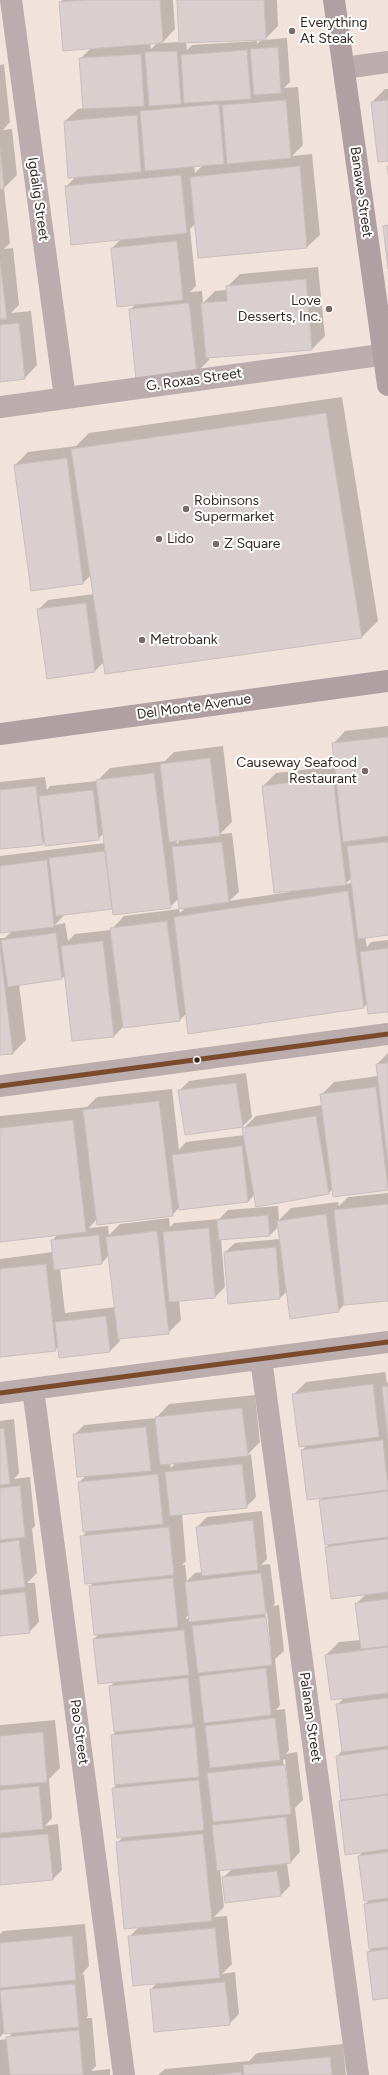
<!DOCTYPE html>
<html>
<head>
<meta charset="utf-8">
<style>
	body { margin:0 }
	canvas { display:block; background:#f1e3db }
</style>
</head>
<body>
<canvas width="388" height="2075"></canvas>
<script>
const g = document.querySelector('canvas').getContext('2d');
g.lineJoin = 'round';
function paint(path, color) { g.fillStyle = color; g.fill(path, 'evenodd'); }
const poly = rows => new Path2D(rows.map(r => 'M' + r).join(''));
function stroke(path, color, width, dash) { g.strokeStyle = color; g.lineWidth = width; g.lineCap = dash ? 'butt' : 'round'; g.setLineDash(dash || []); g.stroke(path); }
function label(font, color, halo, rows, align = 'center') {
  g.font = font + ' Figtree,sans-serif'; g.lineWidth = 4; g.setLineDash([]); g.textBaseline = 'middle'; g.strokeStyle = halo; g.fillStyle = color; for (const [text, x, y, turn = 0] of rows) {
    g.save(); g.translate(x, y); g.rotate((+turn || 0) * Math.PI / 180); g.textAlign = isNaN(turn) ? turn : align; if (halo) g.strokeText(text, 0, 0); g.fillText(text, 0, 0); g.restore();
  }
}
paint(poly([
	[63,0,173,0,175,29,162,43,180,42,178,0,277,0,278,26,264,40,287,38,290,82,284,88,298,87,303,145,292,156,312,154,320,235,307,247,195,224,190,229,196,286,190,292,202,291,203,303,215,291,227,290,227,287,240,274,318,267,325,336,312,349,209,357,209,360,196,373,130,310,136,304,112,248,121,239,66,187,76,176,65,121,78,109,84,108,80,59,91,48,60,2],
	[261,40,257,44,257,41,192,45,187,50,186,42],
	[150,43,157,43,151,49],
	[203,165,195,173,194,166],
	[4,64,10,122,3,130,12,129,17,175,4,188,10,243,4,249,13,248,19,305,11,313,31,311,37,365,25,378,0,381,0,65],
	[385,89,388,89,388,160,372,102],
	[388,165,388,177,387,166],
	[342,397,378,621,362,637,104,662,95,671,38,610,48,600,94,594,91,575,83,583,15,465,28,452,76,446,89,433],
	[388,726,388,934,365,937,367,947,371,942,388,940,388,1011,368,1003,364,1007,189,1033,187,1013,179,1021,124,1026,114,1036,66,975,62,978,19,984,26,1040,13,1053,0,1054,0,938,5,938,13,930,0,932,0,856,105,843,104,833,98,839,46,840,42,844,0,848,0,782,45,777,47,790,50,786,97,781,110,768,165,761,174,752,223,746,232,822,220,834,232,833,239,892,229,901,290,892,263,786,276,773,335,766,333,744,345,731],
	[181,839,177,844,176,840],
	[352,878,352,883,345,884],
	[179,898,186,907,180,913,179,909,124,916,111,930,75,934,68,941,65,923,55,925,65,914,113,907,170,907],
	[388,1053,388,1189,334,1196,333,1189,329,1193,255,1194,248,1202,179,1208,172,1215,97,1219,89,1228,108,1226,109,1235,120,1224,169,1218,170,1227,174,1223,219,1219,228,1210,278,1206,279,1220,291,1208,338,1202,339,1206,348,1197,388,1193,388,1300,345,1304,338,1311,287,1291,280,1298,225,1252,235,1243,280,1239,279,1226,270,1235,221,1239,225,1287,215,1297,179,1300,181,1320,168,1333,119,1338,120,1341,110,1351,59,1346,55,1350,0,1356,0,1259,53,1252,52,1241,58,1234,0,1241,0,1116,87,1107,97,1097,172,1089,179,1150,186,1142,245,1135,243,1129,256,1116,322,1105,321,1095,334,1082,378,1076,377,1064],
	[109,1255,116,1307,65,1313,60,1268,102,1263],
	[246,1073,252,1117,242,1127,179,1091,189,1081],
	[385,1372,387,1383,388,1382,388,1997,368,1952,372,1948,365,1904,370,1899,359,1856,363,1851,340,1801,342,1799,337,1756,343,1750,337,1705,344,1698,326,1655,339,1642,361,1640,356,1604,366,1594,326,1548,330,1543,320,1500,324,1497,302,1450,307,1445,293,1395,306,1382],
	[255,1395,260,1442,247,1455,251,1454,256,1497,246,1507,182,1514,186,1561,182,1565,185,1565,187,1581,195,1573,203,1572,197,1527,207,1517,262,1511,267,1559,261,1565,270,1564,275,1603,273,1606,279,1605,284,1651,275,1659,280,1705,276,1710,285,1709,289,1750,286,1754,297,1752,303,1800,295,1808,300,1852,291,1862,287,1863,290,1886,280,1896,224,1877,232,1869,220,1870,224,1907,214,1917,227,1916,232,1964,222,1974,235,1972,239,2014,229,2024,151,1989,158,1982,129,1937,139,1927,117,1843,123,1837,113,1789,116,1785,112,1736,117,1730,110,1686,115,1682,94,1639,99,1634,90,1586,94,1582,82,1537,88,1530,79,1482,86,1476,74,1435,84,1425,156,1418,169,1404],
	[176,1462,171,1468,170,1463],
	[265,1612,267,1612,271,1654,269,1654],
	[189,1614,190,1618,185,1619],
	[285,1759,290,1803,288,1803,283,1760],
	[14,1419,19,1473,14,1479,30,1477,35,1526,32,1529,37,1573,27,1583,35,1583,39,1622,29,1632,0,1635,0,1421],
	[55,1720,60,1768,49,1779,52,1818,45,1826,58,1824,62,1870,53,1879,0,1884,0,1725],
	[85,1924,89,1966,81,1975,84,1974,88,2016,86,2018,92,2018,96,2066,91,2071,110,2069,110,2075,0,2075,0,2040,7,2039,13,2032,4,2033,0,2037,0,1934,3,1931],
	[343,2044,346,2075,158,2075,165,2069,249,2061,257,2053]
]), '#0003');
const building = poly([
	[85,0,160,0,163,43,63,51,59,2,85,0],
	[177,0,264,0,266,40,179,43,177,0],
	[278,47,281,93,254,95,250,49,278,47],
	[247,50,251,99,184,103,181,55,247,50],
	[177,51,181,104,149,106,145,52,177,51],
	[141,54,144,106,83,109,79,58,141,54],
	[286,100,291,158,227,164,222,105,286,100],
	[388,100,388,161,378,162,371,102,388,100],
	[219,104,224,164,145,171,140,111,219,104],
	[137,115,141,172,68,178,64,121,137,115],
	[0,147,4,189,0,189,0,147],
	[300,166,307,248,198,258,190,177,300,166],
	[181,175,187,233,71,245,65,186,181,175],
	[388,225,388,269,383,226,388,225],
	[177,241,183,300,117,307,111,248,177,241],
	[0,261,7,319,0,319,0,261],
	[306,279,312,350,206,358,201,303,227,301,226,286,306,279],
	[189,303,197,374,136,380,129,309,189,303],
	[19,323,25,379,0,382,0,325,19,323],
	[326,413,362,638,105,674,71,449,326,413],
	[67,458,83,584,31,591,14,465,67,458],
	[86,603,95,672,47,679,37,609,86,603],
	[388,737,388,836,343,842,332,743,388,737],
	[210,758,220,836,169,842,160,764,210,758],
	[154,773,171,908,113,915,96,780,154,773],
	[333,777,346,885,274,893,262,786,333,777],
	[36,786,43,845,0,849,0,790,36,786],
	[93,790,99,840,45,846,39,796,93,790],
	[222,842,229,902,179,909,172,847,222,842],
	[388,842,388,935,358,939,347,846,388,842],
	[105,851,112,909,56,916,49,858,105,851],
	[47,860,54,927,0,933,0,866,47,860],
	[348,891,364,1008,188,1034,174,917,348,891],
	[167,921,180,1021,123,1028,110,928,167,921],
	[56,933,62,979,8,987,1,940,56,933],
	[103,941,114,1037,72,1041,61,946,103,941],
	[388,948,388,1012,368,1014,360,952,388,948],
	[0,949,13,1054,0,1055,0,949],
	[388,1063,388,1164,376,1064,388,1063],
	[236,1083,243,1127,185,1135,178,1090,236,1083],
	[376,1087,388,1190,333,1197,320,1094,376,1087],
	[159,1101,173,1216,97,1225,83,1110,159,1101],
	[316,1116,329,1194,256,1207,242,1128,316,1116],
	[73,1120,86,1232,0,1242,0,1128,73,1120],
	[242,1146,248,1202,179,1210,172,1155,242,1146],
	[388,1204,388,1301,344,1305,334,1210,388,1204],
	[326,1214,339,1312,290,1319,277,1221,326,1214],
	[268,1215,270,1236,219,1240,217,1220,268,1215],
	[209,1228,215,1298,169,1302,163,1232,209,1228],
	[157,1231,169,1334,118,1339,106,1237,157,1231],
	[99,1235,102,1264,54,1270,51,1240,99,1235],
	[276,1247,280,1299,228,1304,224,1252,276,1247],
	[46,1264,56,1351,0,1357,0,1269,46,1264],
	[106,1316,110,1352,59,1358,55,1322,106,1316],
	[373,1384,379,1437,299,1447,292,1394,373,1384],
	[388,1386,388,1440,382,1387,388,1386],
	[242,1408,248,1456,160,1465,155,1417,242,1408],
	[146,1427,151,1471,77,1477,73,1434,146,1427],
	[4,1428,10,1484,0,1485,0,1429,4,1428],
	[383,1440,388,1490,307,1500,301,1450,383,1440],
	[242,1464,247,1508,170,1516,165,1472,242,1464],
	[158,1474,163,1524,83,1532,78,1482,158,1474],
	[20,1486,25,1537,0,1540,0,1488,20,1486],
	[388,1491,388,1537,325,1545,319,1500,388,1491],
	[253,1520,258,1570,202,1576,196,1527,253,1520],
	[169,1527,174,1575,85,1584,80,1536,169,1527],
	[388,1539,388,1592,331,1599,325,1547,388,1539],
	[19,1540,25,1587,0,1590,0,1543,19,1540],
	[261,1573,266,1614,189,1622,185,1582,261,1573],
	[173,1578,178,1627,94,1635,89,1586,173,1578],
	[25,1592,30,1633,0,1636,0,1595,25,1592],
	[388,1599,388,1646,361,1649,355,1603,388,1599],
	[266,1617,272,1665,198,1673,192,1626,266,1617],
	[184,1630,189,1675,98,1684,93,1639,184,1630],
	[388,1647,388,1693,331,1700,325,1655,388,1647],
	[266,1668,271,1715,204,1723,199,1676,266,1668],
	[188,1678,193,1724,114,1732,109,1686,188,1678],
	[388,1698,388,1746,342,1752,336,1704,388,1698],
	[275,1718,280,1760,210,1768,205,1726,275,1718],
	[195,1727,199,1777,115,1785,111,1735,195,1727],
	[43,1732,47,1782,0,1786,0,1736,43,1732],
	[388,1749,388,1794,341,1800,336,1756,388,1749],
	[285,1765,291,1814,213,1822,207,1773,285,1765],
	[199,1780,204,1830,117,1838,112,1788,199,1780],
	[39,1786,43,1829,0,1833,0,1790,39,1786],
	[388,1795,388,1849,345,1855,339,1801,388,1795],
	[286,1817,291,1863,217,1871,212,1825,286,1817],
	[48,1834,53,1880,0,1885,0,1838,48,1834],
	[203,1834,212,1921,124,1929,116,1842,203,1834],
	[388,1852,388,1898,364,1901,358,1856,388,1852],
	[277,1871,281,1896,225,1903,222,1877,277,1871],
	[388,1901,388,1947,369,1949,364,1904,388,1901],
	[215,1928,220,1978,133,1986,128,1936,215,1928],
	[72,1936,76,1980,0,1988,0,1943,72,1936],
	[388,1949,388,1998,373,2000,367,1952,388,1949],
	[225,1982,230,2025,154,2032,150,1989,225,1982],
	[75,1984,79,2027,4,2034,0,1990,75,1984],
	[79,2030,83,2075,10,2075,6,2037,79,2030],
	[330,2057,332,2075,244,2075,243,2065,330,2057],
	[241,2072,242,2075,215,2075,241,2072]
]);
paint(building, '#dacfcf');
stroke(building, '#c9bebe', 1);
stroke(poly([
	[11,0,65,398],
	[344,68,388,62],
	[0,407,388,354],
	[0,1086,388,1034],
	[261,1359,358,2075],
	[33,1389,124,2075],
	[0,1393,388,1342]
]), '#bbacae', 22);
stroke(poly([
	[334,0,388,385],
	[0,734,388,681]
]), '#b1a0a3', 22);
stroke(poly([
	[0,1086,388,1034],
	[0,1393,388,1342]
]), '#7a4b2a', 5);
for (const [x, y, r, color] of [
	[292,31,4,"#766b65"],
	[329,309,4,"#766b65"],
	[186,509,4,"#766b65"],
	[159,539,4,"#766b65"],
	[216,544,4,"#766b65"],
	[142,640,4,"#766b65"],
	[365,771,4,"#766b65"],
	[197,1060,3.5,"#342a25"]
]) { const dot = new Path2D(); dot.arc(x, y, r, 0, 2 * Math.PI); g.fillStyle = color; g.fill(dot); stroke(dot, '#fff', 1.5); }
label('14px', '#342a25', '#fff', [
	["Everything",300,23],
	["At Steak",300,39],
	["Love",321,301,"right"],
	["Desserts, Inc.",321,317,"right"],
	["Robinsons",194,501],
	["Supermarket",194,517],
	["Lido",167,539],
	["Z Square",224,544],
	["Metrobank",150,640],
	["Causeway Seafood",357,763,"right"],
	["Restaurant",357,779,"right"]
], 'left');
label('14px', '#342a25', '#fff', [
	["Banawe Street",361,192,82],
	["Igdalig Street",38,199,82],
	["G. Roxas Street",194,380,-8],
	["Del Monte Avenue",194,707,-8],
	["Palanan Street",310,1717,82],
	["Pao Street",79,1732,82]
]);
</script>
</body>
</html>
